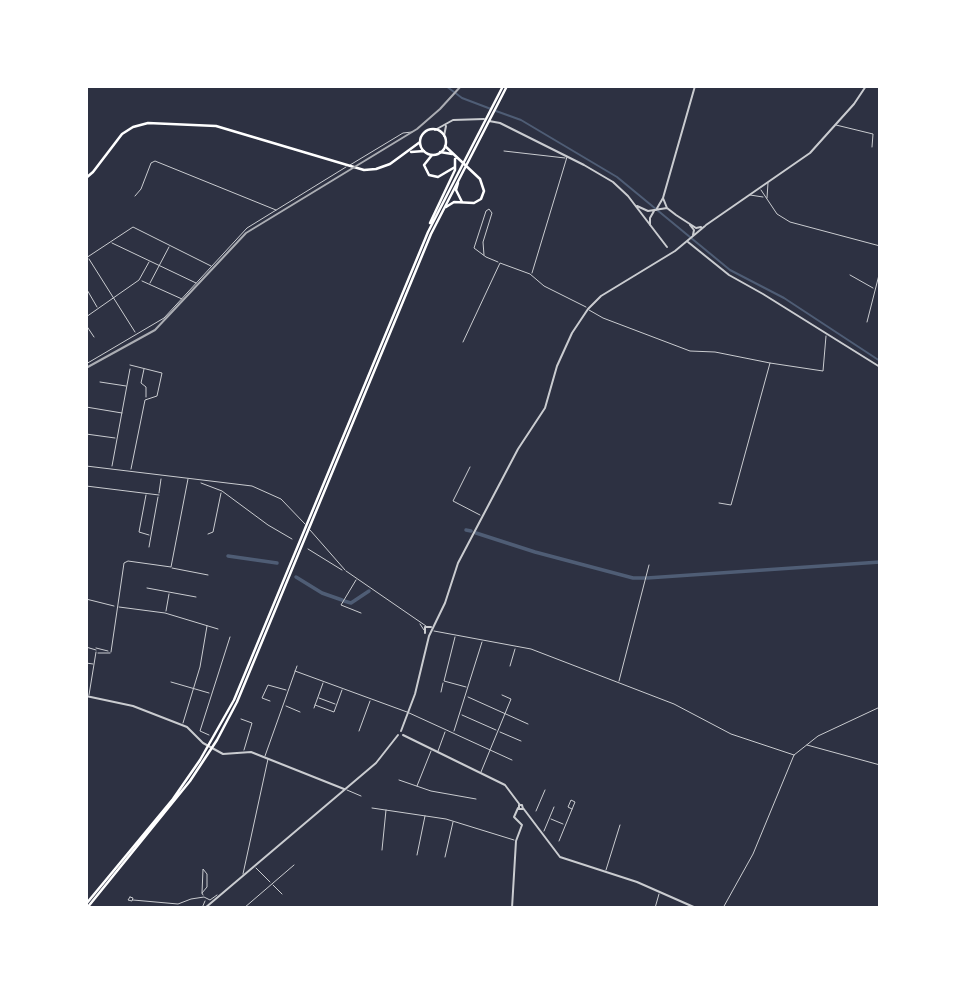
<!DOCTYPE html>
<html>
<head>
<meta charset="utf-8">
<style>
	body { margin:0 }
	#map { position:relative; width:966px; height:994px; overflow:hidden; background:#2d3142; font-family:Manrope,sans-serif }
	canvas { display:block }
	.frame { position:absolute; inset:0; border:88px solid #fff; pointer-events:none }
</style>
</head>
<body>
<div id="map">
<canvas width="966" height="994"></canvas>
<div class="frame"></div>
</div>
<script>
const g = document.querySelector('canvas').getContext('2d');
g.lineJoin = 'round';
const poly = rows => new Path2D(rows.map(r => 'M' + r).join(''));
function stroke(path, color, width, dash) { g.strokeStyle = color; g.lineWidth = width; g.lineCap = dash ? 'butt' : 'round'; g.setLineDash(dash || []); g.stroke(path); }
stroke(poly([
	[446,86,462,98,491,109],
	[496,111,521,120,617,177,730,270,784,298,880,361]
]), '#4f5d75', 2);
stroke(poly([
	[466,530,471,531],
	[476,533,535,552,633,578,645,578],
	[228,556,277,563],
	[296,577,322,593,342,600],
	[647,578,880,562],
	[344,601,351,603,369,591]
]), '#4f5d75', 3.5);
stroke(poly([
	[836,125,873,134,872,147],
	[504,151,565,158],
	[350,165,403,133,412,132],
	[761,190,777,214,790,222,880,246],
	[750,195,763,197],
	[135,196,141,189,151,163,155,161,276,210],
	[767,198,768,183],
	[112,243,196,283],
	[484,255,483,242,492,213,489,209,486,211,474,248,486,257,498,262],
	[86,258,133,227,211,266],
	[89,259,135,332],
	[532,273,567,157],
	[850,275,873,288],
	[142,281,182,299],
	[150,283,169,247],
	[86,288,97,307],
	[589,310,603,318,690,351,715,352,770,363],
	[86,317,139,280,149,262],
	[867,322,880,271],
	[86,325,94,337],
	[463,342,500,263,530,274,544,286,586,307],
	[86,364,164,318,247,228,346,167],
	[130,365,162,373,157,396,145,400,131,469],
	[144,369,141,383,146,387,146,397],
	[100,382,126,386],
	[86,407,122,413],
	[86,434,115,438],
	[86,466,252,486,281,499,305,524],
	[112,466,130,369],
	[470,467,453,501,480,515],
	[201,483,222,491,268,525,292,539],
	[86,486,159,495],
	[159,493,161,479],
	[146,495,139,532,149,535],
	[719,503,731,505,770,363,823,371,826,336],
	[310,530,345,570],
	[208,534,213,532,221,493],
	[149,547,158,497],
	[308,549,342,570],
	[172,568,208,575],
	[346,571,426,626],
	[356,580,341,605,361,613],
	[147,588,196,597],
	[86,599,114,606],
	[119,607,165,613,218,629],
	[166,611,169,594],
	[420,624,424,630],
	[434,631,531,649,674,704,731,734,794,755],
	[455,637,444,681,466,687],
	[86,647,96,650],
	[96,648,108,651],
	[111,652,124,563,128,561,171,567,188,479],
	[98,653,110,653],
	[86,663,93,664],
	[510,666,515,649],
	[295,671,407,712,512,760],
	[619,681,649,565],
	[171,682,209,693],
	[441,692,443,683],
	[89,695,96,652],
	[468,697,528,724],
	[319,698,335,704],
	[270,701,262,698,268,685,286,690],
	[315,705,334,712,342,690],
	[286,706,300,712],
	[314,708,323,683],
	[462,715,496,730],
	[241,719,252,723,244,750],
	[183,723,200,667,207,626],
	[359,731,370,701],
	[454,731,482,642],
	[500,732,521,741],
	[209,735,200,731,230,637],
	[807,745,880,765],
	[438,751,445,732],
	[265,756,297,666],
	[481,772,511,699,502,695],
	[399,780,431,791,476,799],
	[417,786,431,751],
	[347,790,361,796],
	[372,808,446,819,514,840],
	[536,811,545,790],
	[551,819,563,824],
	[544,831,554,807],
	[559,841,575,802,571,800,568,807,572,809],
	[382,850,386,810],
	[417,855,425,816],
	[445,857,453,822],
	[256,868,270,882],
	[606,870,620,825],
	[243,874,268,759],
	[273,885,282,894],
	[202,893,207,887,207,874,203,869,202,893,203,895],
	[130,897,133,898,132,901,128,900,130,897],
	[133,900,178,904,191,899,204,897,210,900,217,895],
	[202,908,205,901],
	[244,908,294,865],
	[655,908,659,894],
	[723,908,753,854,794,755,818,736,880,707]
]), '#caccd0', 1);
stroke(poly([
	[489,121,500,123,584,165,613,182,628,196,667,247],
	[435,130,453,120,484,119],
	[444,136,446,126],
	[663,198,667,208,676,215,696,228,701,227],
	[637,206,648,211,667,208],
	[656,210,663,198,695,86],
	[650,225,650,218,654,211],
	[690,225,694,230,693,235],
	[706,225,810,153,854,104,866,86],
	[688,242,729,275,763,294,880,367],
	[425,633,425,627,431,627],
	[86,696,133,706,187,727,203,743,223,754,251,752,344,789],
	[401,731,415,694,429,636,445,603,458,563,518,449,545,408,557,366,572,333,588,309,601,296,675,251,705,226],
	[403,735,505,785,520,805],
	[519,805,522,805,523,809,519,809,519,805],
	[523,808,560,857,637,882,696,908],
	[205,908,376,763,398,735],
	[512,908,516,841,522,825,514,817,518,808]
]), '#caccd0', 2);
stroke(poly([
	'420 142a13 13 0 1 1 26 0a13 13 0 1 1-26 0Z',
	[411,152,424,151],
	[86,178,93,172,122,134,133,127,148,123,216,126,364,170,376,169,390,164,420,142]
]), '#fff', 2.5);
stroke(poly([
	[445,146,480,179,484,191,481,199,474,203,454,202,446,207],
	[440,152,452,154],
	[432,155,424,165,429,175,438,177,455,167],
	[458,183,456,190,462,202],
	[430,223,455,170,455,159],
	[86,904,173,799,200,760,234,700,428,232,503,86],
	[87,908,190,781,217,740,237,702,431,234,507,86]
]), '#fff', 2.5);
stroke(poly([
	[86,368,155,330,246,233,417,129,440,109,461,86]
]), '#abadb3', 2);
</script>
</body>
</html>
